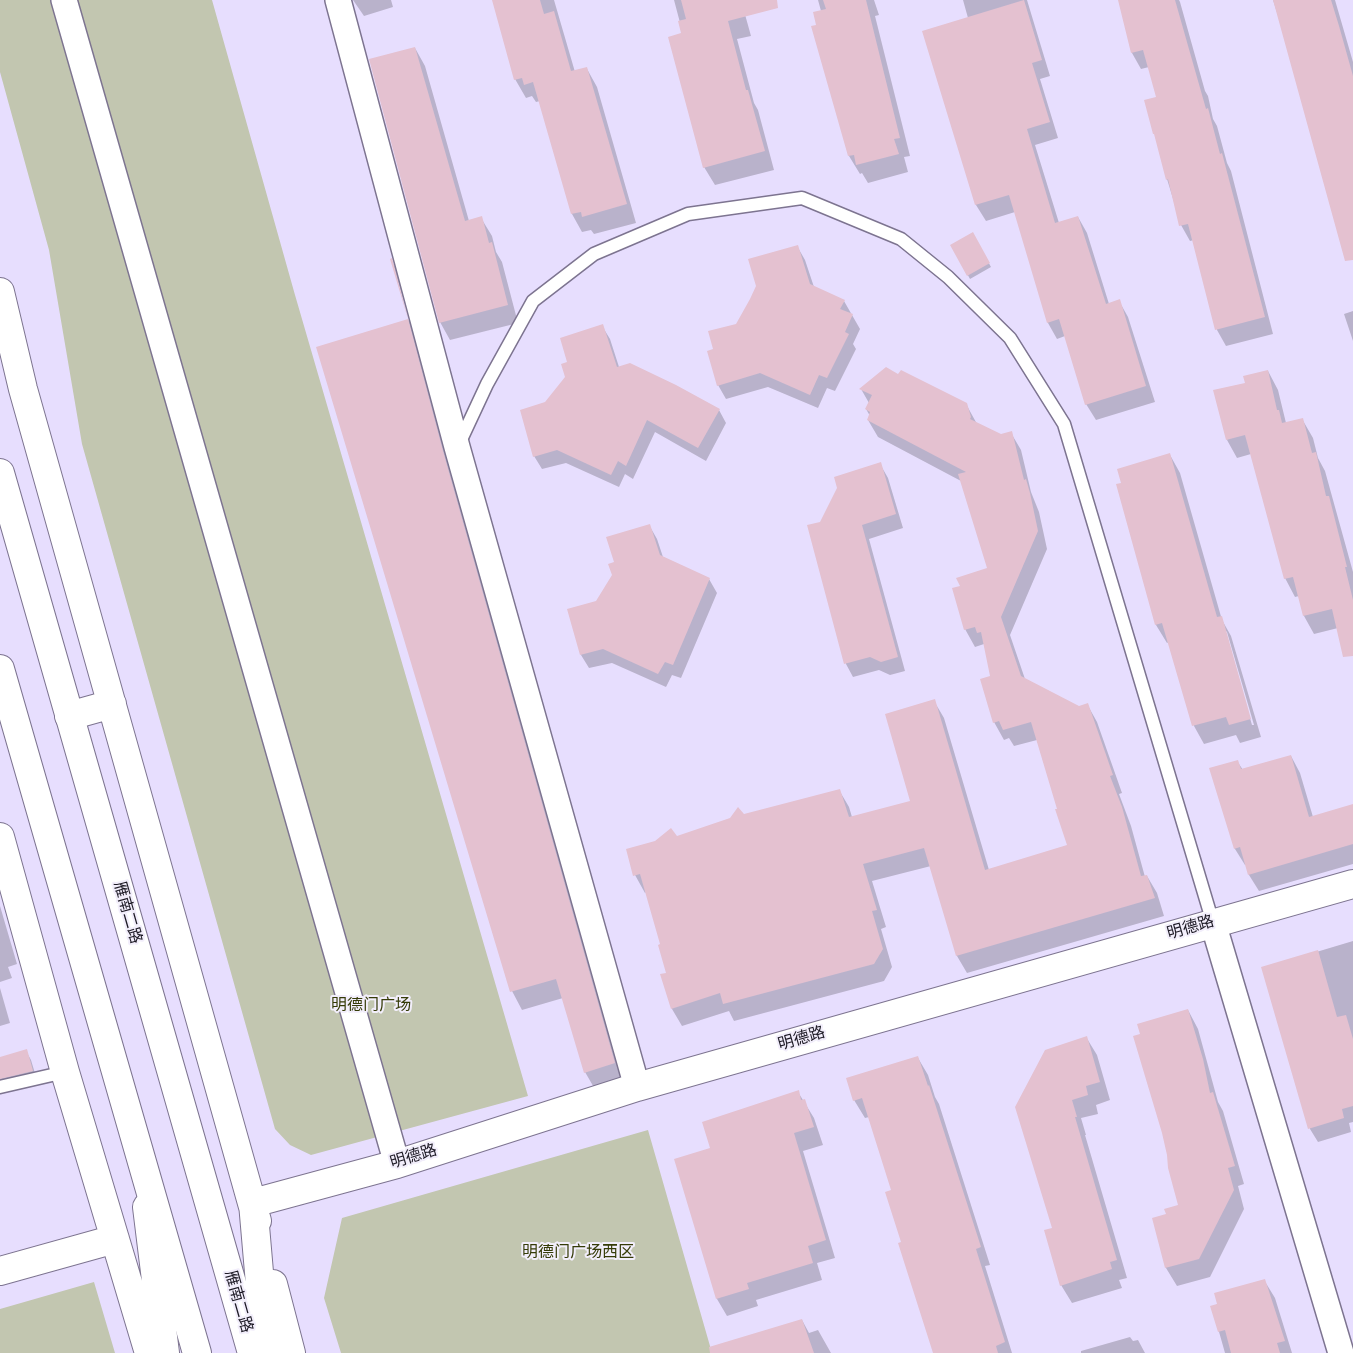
<!DOCTYPE html>
<html>
<head>
<meta charset="utf-8">
<style>
	body { margin:0 }
	canvas { display:block; background:#e7defe }
</style>
</head>
<body>
<canvas width="1353" height="1353"></canvas>
<script>
const g = document.querySelector('canvas').getContext('2d');
g.lineJoin = 'round';
function paint(path, color) { g.fillStyle = color; g.fill(path, 'evenodd'); }
const poly = rows => new Path2D(rows.map(r => 'M' + r).join(''));
function stroke(path, color, width, dash) { g.strokeStyle = color; g.lineWidth = width; g.lineCap = dash ? 'butt' : 'round'; g.setLineDash(dash || []); g.stroke(path); }
function label(font, color, halo, rows, align = 'center') {
  g.font = font + ' Overpass,"Noto Sans SC",sans-serif'; g.lineWidth = 4; g.setLineDash([]); g.textBaseline = 'middle'; g.strokeStyle = halo; g.fillStyle = color; for (const [text, x, y, turn = 0] of rows) {
    g.save(); g.translate(x, y); g.rotate((+turn || 0) * Math.PI / 180); g.textAlign = isNaN(turn) ? turn : align; if (halo) g.strokeText(text, 0, 0); g.fillText(text, 0, 0); g.restore();
  }
}
paint(poly([
	[0,0,212,0,295,295,528,1096,311,1155,290,1145,275,1129,82,444,49,250,0,72],
	[648,1130,712,1353,341,1353,324,1298,342,1218],
	[94,1282,115,1353,0,1353,0,1309]
]), '#c2c6b0');
paint(poly([
	[353,0,391,0,393,7,364,16],
	[502,0,554,0,575,72,587,69,597,87,636,223,594,234,591,230,582,232,572,214,540,101,536,102,532,96,526,98,515,79],
	[674,0,741,0,751,36,737,39,754,103,758,110,774,170,715,185,704,167,683,34],
	[818,0,874,0,879,15,875,16,910,156,904,157,908,172,868,183,862,173,860,174,849,156,812,27,817,26,821,11],
	[963,0,1027,0,1050,76,1040,79,1058,138,1035,145,1059,223,1078,217,1087,233,1109,304,1119,301,1128,317,1155,402,1096,420,1086,404,1065,336,1057,339,1048,323,1015,212,986,221,976,205,924,32,968,18],
	[1119,0,1179,0,1180,2,1205,91,1208,96,1213,119,1217,126,1227,163,1231,171,1273,334,1226,346,1217,330,1194,240,1190,241,1181,225,1167,179,1157,138,1158,98,1149,67,1141,69,1132,53],
	[1273,0,1335,0,1353,62,1353,246],
	[415,48,425,66,469,221,481,218,492,236,496,252,502,262,518,323,450,340,440,322],
	[973,234,991,267,970,279,952,246],
	[797,246,805,260,814,287,844,301,860,329,853,344,856,349,835,391,827,388,818,408,768,387,726,399,718,385,715,350,737,326],
	[391,260,402,278,625,1082,596,1091,585,1072,563,998,522,1010,512,991,318,348,410,320],
	[1353,311,1353,341,1344,314],
	[602,326,610,339,619,367,719,410,726,423,706,461,655,432,633,479,625,474,619,487,566,463,542,469,534,456,546,404,566,377,569,363],
	[1268,371,1278,390,1286,423,1302,419,1313,438,1318,458,1325,471,1353,572,1353,632,1342,627,1314,634,1304,616,1299,596,1295,597,1285,578,1251,454,1237,458,1227,440,1246,383],
	[861,389,966,404,977,424,1000,436,1011,433,1021,450,1031,492,1039,512,1047,549,1010,635,1025,679,1079,708,1087,704,1097,722,1122,793,1119,794,1131,826,1145,877,1147,876,1157,893,1164,916,967,973,957,956,931,866,872,881,886,927,881,929,892,967,884,981,734,1021,729,1011,682,1026,672,1009,668,974,662,945,646,892,645,893,635,875,676,837,744,816,839,790,849,807,852,817,912,802,934,701,944,718,989,870,1069,846,1037,740,1014,746,1009,738,1004,740,994,722,992,677,984,644,975,647,965,629,961,587,988,568,961,481,878,437,868,420,870,416,866,409,869,403],
	[1170,455,1180,473,1222,620,1231,636,1261,737,1240,743,1236,735,1204,744,1194,726,1169,642,1167,643,1156,625,1123,484],
	[1224,629,1227,632,1254,725,1252,725],
	[880,464,888,478,903,528,869,539,905,671,890,675,879,670,853,677,846,664,808,526,821,524],
	[649,525,657,539,663,557,709,579,717,593,681,678,672,675,666,687,612,663,589,668,581,655,597,602,613,575,616,563],
	[1291,756,1300,773,1313,817,1353,806,1353,864,1259,891,1249,875,1247,865,1245,865,1235,849,1211,769,1237,761,1243,770],
	[0,906,17,964,8,967,12,978,0,982],
	[1353,941,1353,1122,1349,1123,1351,1132,1318,1142,1310,1129,1263,968],
	[0,988,10,1023,0,1026],
	[1188,1010,1198,1029,1218,1102,1223,1111,1244,1184,1238,1186,1244,1209,1210,1277,1177,1286,1166,1268,1153,1219,1168,1215,1180,1206,1141,1035],
	[1086,1037,1097,1055,1110,1100,1096,1105,1098,1114,1081,1118,1086,1135,1085,1135,1127,1278,1119,1280,1122,1288,1072,1303,1061,1285,1053,1229,1017,1108],
	[26,1051,31,1060,37,1080,0,1090,0,1058],
	[918,1058,928,1075,935,1097,939,1104,990,1265,985,1266,1012,1353,935,1353,902,1243,893,1191,869,1117,865,1118,854,1100],
	[798,1092,814,1118,823,1145,803,1151,835,1258,817,1263,822,1280,756,1300,758,1306,727,1316,717,1299,712,1149],
	[1264,1280,1275,1298,1292,1353,1225,1353,1212,1307],
	[802,1320,809,1333,818,1330,831,1353,739,1353],
	[1130,1337,1133,1341,1138,1340,1145,1353,1081,1353,1081,1351]
]), '#0003');
paint(poly([
	[492,0,540,0,544,14,554,11,571,71,587,67,627,204,582,217,581,212,571,214,533,82,524,85,522,78,514,80],
	[681,0,777,0,778,8,728,21,746,90,748,90,765,151,703,168,668,37,681,33,678,21,686,19],
	[823,0,866,0,900,138,894,139,899,154,856,165,854,155,848,156,811,26,816,25,813,12,826,9],
	[1024,0,1042,60,1032,63,1050,122,1027,129,1055,223,1078,216,1106,304,1120,299,1146,386,1085,405,1059,319,1047,323,1009,195,975,205,922,31],
	[1118,0,1175,0,1206,109,1208,108,1220,154,1222,153,1265,317,1215,330,1188,224,1179,226,1168,179,1166,180,1154,134,1153,134,1144,100,1156,97,1143,50,1131,53],
	[1273,0,1331,0,1339,26,1353,76,1353,260,1345,261],
	[415,47,465,221,482,216,489,243,492,242,508,305,439,323,369,59],
	[973,232,990,263,967,276,950,245],
	[798,245,810,284,845,300,840,309,853,314,845,332,849,334,827,378,819,375,810,395,760,373,717,386,707,351,713,349,708,331,736,324,750,299,756,286,748,259],
	[392,258,443,451,615,1063,584,1073,556,979,510,992,316,347,408,319,390,259],
	[603,324,617,367,630,363,676,385,720,409,698,448,647,420,626,466,618,461,611,475,557,450,533,457,520,410,545,402,565,377,561,364,567,362,560,338],
	[886,367,898,374,901,370,967,403,971,417,970,419,1001,434,1012,431,1024,480,1026,479,1030,493,1038,531,1001,617,1021,676,1079,706,1088,703,1113,775,1110,776,1122,807,1141,876,1147,875,1155,898,956,956,924,848,863,864,877,910,872,911,883,949,874,964,723,1004,720,993,671,1009,660,974,666,973,658,945,660,944,640,874,633,876,626,849,655,841,671,828,677,836,730,818,738,807,744,814,840,789,849,817,910,801,885,714,935,699,985,870,1067,845,1055,809,1057,809,1031,722,1003,730,999,721,993,723,980,679,990,676,981,632,977,633,975,627,964,630,952,588,960,586,956,578,987,568,958,474,966,472,867,420,870,412,865,409,872,395,859,389],
	[1268,370,1277,410,1279,410,1282,423,1303,418,1312,453,1316,452,1326,496,1329,496,1347,567,1345,567,1353,600,1353,656,1343,657,1332,609,1303,616,1293,577,1284,579,1245,435,1226,440,1213,390,1245,383,1243,376],
	[1170,453,1217,617,1222,616,1251,719,1229,725,1226,717,1192,726,1162,623,1155,625,1116,484,1121,483,1117,469],
	[881,462,896,514,862,525,898,657,881,662,870,657,844,664,807,525,820,522,837,488,834,477],
	[650,524,660,555,710,578,673,665,665,662,658,674,603,649,580,655,567,609,596,601,612,575,608,564,614,562,606,537],
	[1291,755,1309,817,1353,804,1353,844,1248,875,1240,847,1234,849,1209,768,1238,760,1241,769],
	[1318,950,1337,1017,1346,1015,1353,1039,1353,1106,1342,1109,1344,1118,1308,1129,1261,967],
	[1188,1009,1203,1059,1210,1093,1213,1092,1235,1166,1228,1168,1234,1190,1199,1259,1165,1268,1152,1218,1166,1214,1164,1209,1178,1205,1168,1168,1167,1155,1162,1133,1133,1036,1140,1034,1137,1024],
	[1087,1036,1100,1082,1086,1086,1088,1095,1072,1100,1077,1117,1075,1117,1117,1260,1110,1262,1112,1269,1060,1286,1044,1230,1052,1228,1015,1107,1045,1050],
	[27,1049,33,1071,0,1079,0,1057],
	[918,1056,928,1086,929,1085,981,1247,976,1249,1005,1342,996,1346,998,1353,933,1353,898,1243,901,1242,885,1192,891,1190,862,1098,853,1101,846,1078],
	[799,1090,801,1100,805,1099,814,1127,794,1133,826,1240,808,1246,813,1263,747,1283,749,1289,716,1299,674,1159,710,1148,702,1122],
	[1265,1279,1285,1341,1277,1343,1280,1353,1231,1353,1225,1330,1218,1332,1210,1306,1217,1304,1214,1293],
	[802,1319,814,1353,710,1353,709,1347]
]), '#e4c1d0');
const lane = poly([
	[459,444,487,384,533,301,594,254,688,214,802,198,901,239,948,277,1010,338,1064,424,1213,923],
	[0,1087,65,1072]
]);
const street = poly([
	[64,0,397,1164],
	[338,0,457,447,637,1087],
	[1213,923,1341,1353]
]);
const secondary = poly([
	[0,292,23,389,257,1221],
	[69,716,112,704],
	[0,837,65,1072,149,1353],
	[147,1207,165,1353],
	[0,1271,115,1239],
	[273,1284,291,1353],
	[266,1353,253,1203,397,1164,637,1087,1353,884]
]);
const primary = poly([
	[0,473,252,1353],
	[0,669,197,1353]
]);
stroke(lane, '#7d7490', 15);
stroke(street, '#7d7490', 28);
stroke(secondary, '#7d7490', 30);
stroke(primary, '#7d7490', 30);
stroke(lane, '#fff', 12);
stroke(street, '#fff', 25);
stroke(secondary, '#fff', 28);
stroke(primary, '#fff', 28);
label('16px', '#1c1924', '#f2eefb', [
	["雁南二路",126,913,74],
	["明德路",1191,929,-16],
	["明德路",802,1040,-16],
	["明德路",414,1158,-17],
	["雁南二路",237,1302,74]
]);
label('16px', '#353b07', '#f2eefb', [
	["明德门广场",371,1007],
	["明德门广场西区",578,1254]
]);
</script>
</body>
</html>
